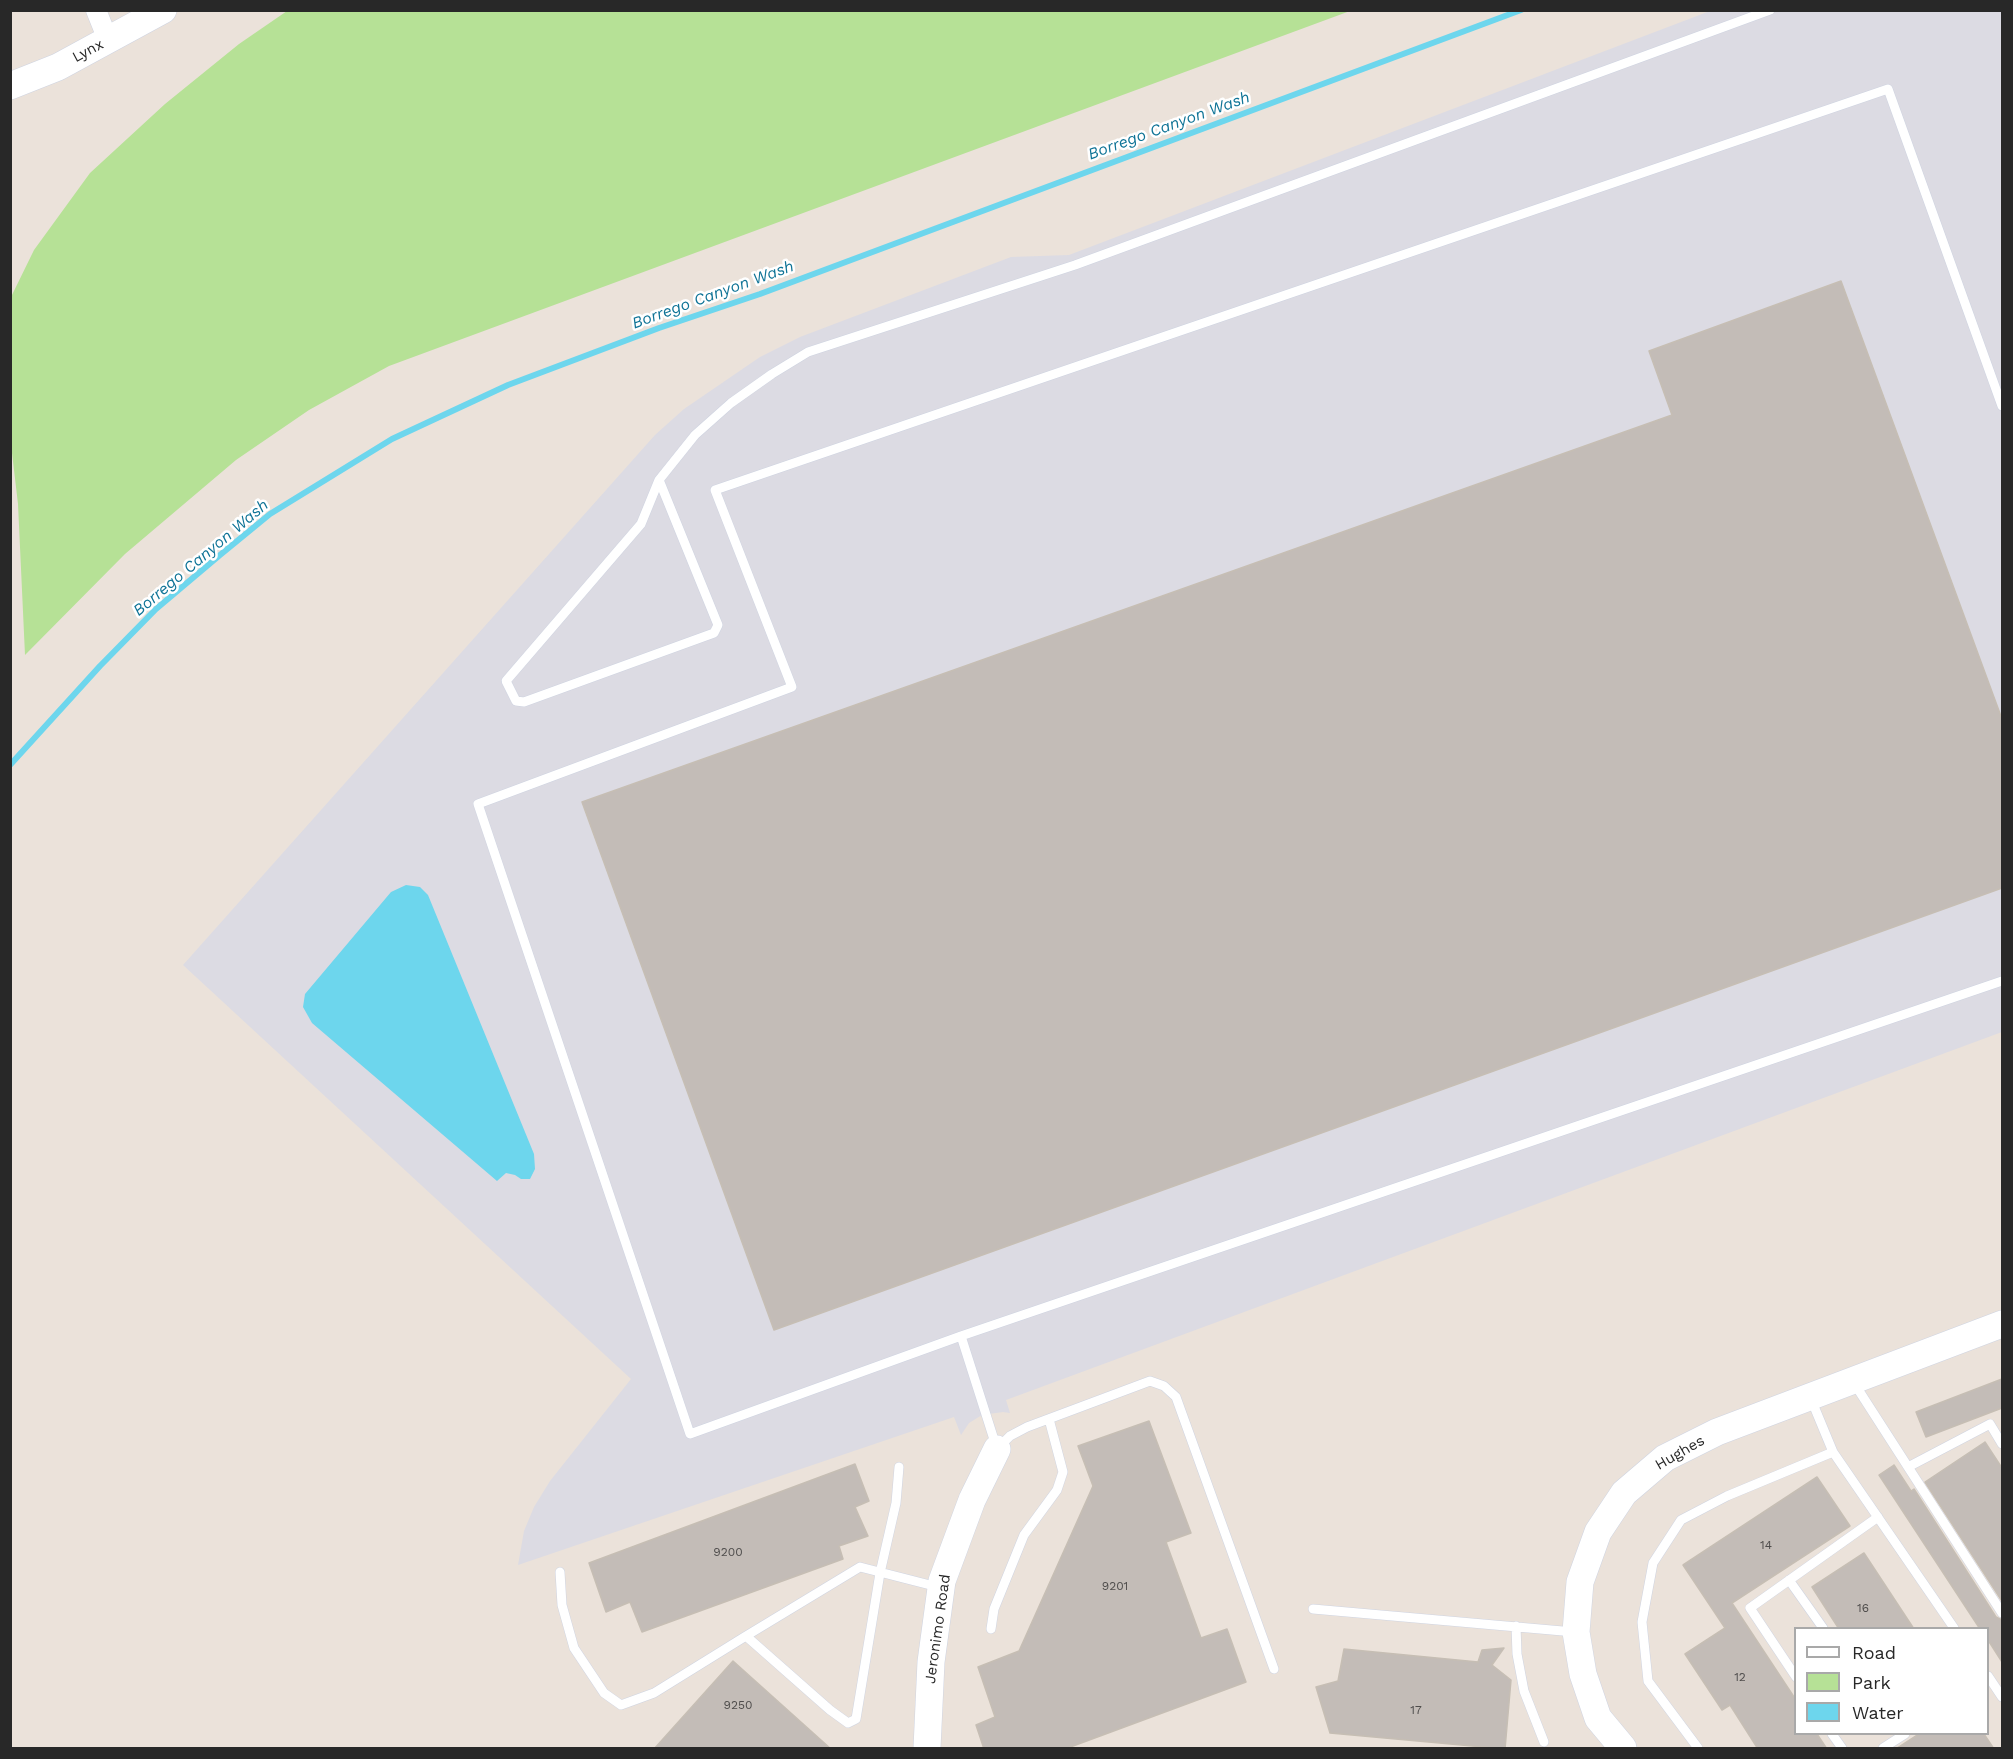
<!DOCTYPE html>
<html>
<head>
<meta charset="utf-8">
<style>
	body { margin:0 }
	#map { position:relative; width:2013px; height:1759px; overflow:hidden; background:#ebe2da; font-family:"Work Sans",sans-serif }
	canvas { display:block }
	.frame { position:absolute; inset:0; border:12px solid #282828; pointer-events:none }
	.legend { position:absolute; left:1794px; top:1627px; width:195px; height:108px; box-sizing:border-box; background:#fff; border:2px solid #a9a9a9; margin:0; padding:8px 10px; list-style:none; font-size:18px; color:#282828 }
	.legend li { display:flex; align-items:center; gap:12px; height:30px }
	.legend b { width:30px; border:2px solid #a9a9a9 }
</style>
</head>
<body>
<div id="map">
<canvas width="2013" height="1759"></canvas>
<div class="frame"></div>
<ul class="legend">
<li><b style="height:8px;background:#fff"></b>Road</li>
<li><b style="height:16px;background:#b6e196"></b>Park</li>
<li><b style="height:16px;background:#6dd6ed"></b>Water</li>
</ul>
</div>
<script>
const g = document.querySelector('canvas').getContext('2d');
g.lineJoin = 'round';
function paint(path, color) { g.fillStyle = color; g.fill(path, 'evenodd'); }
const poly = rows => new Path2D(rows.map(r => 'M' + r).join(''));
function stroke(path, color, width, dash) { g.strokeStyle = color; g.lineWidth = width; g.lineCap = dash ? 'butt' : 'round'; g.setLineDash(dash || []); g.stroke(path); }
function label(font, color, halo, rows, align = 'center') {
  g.font = font + ' "Work Sans",sans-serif'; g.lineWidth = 5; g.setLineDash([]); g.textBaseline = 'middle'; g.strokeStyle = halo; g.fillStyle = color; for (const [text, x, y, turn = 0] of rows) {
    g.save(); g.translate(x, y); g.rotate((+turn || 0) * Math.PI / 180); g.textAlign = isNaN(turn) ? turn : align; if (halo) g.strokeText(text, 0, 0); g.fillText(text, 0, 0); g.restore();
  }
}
paint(poly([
	[1710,11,2002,11,2002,1032,1006,1400,1010,1413,1003,1412,982,1415,969,1423,961,1435,954,1417,518,1565,524,1531,534,1507,550,1481,631,1379,183,965,655,435,684,409,760,357,800,337,1011,257,1069,255]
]), '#dcdbe3');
paint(poly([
	[287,11,287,10,1350,11,389,366,309,410,236,460,125,554,25,655,18,504,10,436,12,295,34,250,90,173,165,104,239,44]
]), '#b6e196');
paint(poly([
	[406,885,420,887,428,895,534,1154,535,1169,530,1179,521,1179,515,1175,506,1173,497,1181,312,1023,303,1007,305,994,391,892]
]), '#6dd6ed');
stroke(poly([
	[10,765,100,666,156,609,220,555,270,514,392,439,508,385,659,328,760,294,1521,10]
]), '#6dd6ed', 6);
const building = poly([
	[1841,281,2002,719,2002,888,774,1330,582,802,1672,415,1649,351,1841,281],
	[2002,1379,2002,1408,1926,1437,1916,1412,2002,1379],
	[1149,1421,1191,1533,1166,1542,1201,1638,1227,1629,1246,1682,1065,1749,984,1749,976,1725,995,1717,978,1667,1019,1651,1093,1486,1078,1446,1149,1421],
	[1985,1442,2002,1468,2002,1601,1925,1482,1985,1442],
	[855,1464,869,1501,855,1507,868,1536,839,1546,843,1559,642,1632,630,1602,606,1612,589,1563,855,1464],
	[1894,1465,1911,1491,1914,1489,1996,1617,2002,1620,2002,1662,1988,1640,1988,1629,1980,1629,1879,1475,1894,1465],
	[1817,1477,1850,1526,1732,1603,1796,1700,1796,1734,1817,1734,1827,1749,1758,1749,1730,1705,1722,1710,1685,1654,1725,1628,1683,1565,1817,1477],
	[1864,1553,1914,1629,1839,1629,1812,1587,1864,1553],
	[1504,1648,1492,1665,1511,1680,1505,1749,1330,1733,1316,1687,1338,1681,1344,1649,1478,1662,1482,1650,1504,1648],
	[733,1661,831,1749,654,1749,733,1661],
	[1919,1734,1984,1734,1994,1749,1896,1749,1919,1734]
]);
paint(building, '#c3bcb7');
stroke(building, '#c6beb4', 1.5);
const lane = poly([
	[659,480,718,625,714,633,524,702,516,701,506,681,641,524,659,480,695,435,731,403,772,374,808,352,1075,265,1770,10],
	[961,1336,690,1434,478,804,792,687,715,490,1888,89,2002,406],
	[1854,1383,2002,1613],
	[1811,1399,1833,1452,1954,1628],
	[1908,1467,1990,1424,2002,1444],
	[560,1572,562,1605,574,1648,604,1693,621,1705,654,1693,746,1636,830,1710,848,1723,856,1719,880,1573,896,1503,899,1467],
	[1789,1580,1823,1628],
	[1313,1609,1574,1632],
	[1516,1626,1517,1654,1524,1691,1544,1742],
	[991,1629,994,1609,1024,1535,1057,1490,1063,1472,1049,1419],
	[746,1636,860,1567,938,1587],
	[1274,1669,1176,1397,1164,1386,1150,1381,1027,1427,1010,1436,997,1449,961,1336,2002,981],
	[1988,1676,2002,1697],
	[1796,1677,1750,1608,1878,1517],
	[1832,1734,1842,1748],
	[1698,1748,1648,1681,1642,1622,1653,1563,1681,1520,1727,1496,1833,1452],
	[1883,1748,1905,1734]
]);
const street = poly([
	[96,10,108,40]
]);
const secondary = poly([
	[10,86,58,67,163,10],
	[927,1748,931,1662,942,1581,972,1500,997,1449],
	[1623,1748,1598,1718,1583,1674,1576,1632,1580,1582,1598,1532,1624,1493,1665,1458,1717,1432,2002,1324]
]);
stroke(lane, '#cfd4e1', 10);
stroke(street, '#cfd4e1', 21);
stroke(secondary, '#cfd4e1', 28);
stroke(lane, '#fff', 9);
stroke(street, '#fff', 20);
stroke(secondary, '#fff', 27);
label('12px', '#4f4d4c', null, [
	["14",1766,1545],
	["9200",728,1552],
	["9201",1115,1586],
	["16",1863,1608],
	["12",1740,1677],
	["9250",738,1705],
	["17",1416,1710]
]);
label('15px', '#282828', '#fff', [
	["Lynx",88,51,-28],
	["Hughes",1680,1453,-30],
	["Jeronimo Road",938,1629,-82]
]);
label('italic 16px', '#0e7396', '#fff', [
	["Borrego Canyon Wash",1169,126,-20],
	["Borrego Canyon Wash",713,295,-20],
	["Borrego Canyon Wash",201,558,-40]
]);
</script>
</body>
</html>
